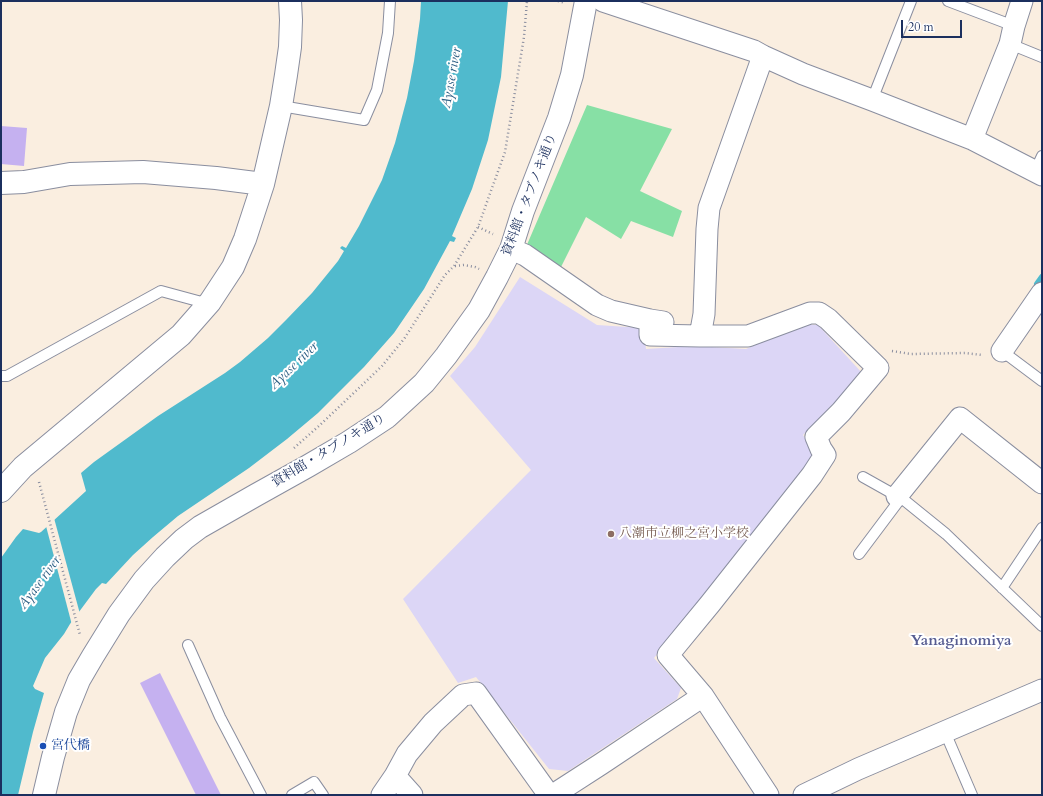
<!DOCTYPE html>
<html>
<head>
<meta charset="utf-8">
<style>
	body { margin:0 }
	#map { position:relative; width:1043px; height:796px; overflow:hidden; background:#faeee0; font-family:Cardo,serif }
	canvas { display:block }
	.frame { position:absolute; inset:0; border:2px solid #1b2f5e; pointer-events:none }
	.scale { position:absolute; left:901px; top:20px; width:61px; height:18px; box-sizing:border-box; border:2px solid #1b2f5e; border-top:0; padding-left:5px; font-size:12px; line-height:14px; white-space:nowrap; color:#1b2f5e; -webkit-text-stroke:3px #fff; paint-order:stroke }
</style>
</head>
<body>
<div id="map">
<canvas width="1043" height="796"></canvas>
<div class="frame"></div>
<div class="scale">20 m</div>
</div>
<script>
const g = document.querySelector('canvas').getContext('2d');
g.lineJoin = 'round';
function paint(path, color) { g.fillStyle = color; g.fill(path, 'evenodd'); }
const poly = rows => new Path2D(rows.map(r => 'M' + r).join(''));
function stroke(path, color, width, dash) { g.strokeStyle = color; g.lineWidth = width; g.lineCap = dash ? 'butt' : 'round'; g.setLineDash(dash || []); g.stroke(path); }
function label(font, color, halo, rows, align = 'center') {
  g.font = font + ' Cardo,"Noto Serif JP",serif'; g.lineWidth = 4; g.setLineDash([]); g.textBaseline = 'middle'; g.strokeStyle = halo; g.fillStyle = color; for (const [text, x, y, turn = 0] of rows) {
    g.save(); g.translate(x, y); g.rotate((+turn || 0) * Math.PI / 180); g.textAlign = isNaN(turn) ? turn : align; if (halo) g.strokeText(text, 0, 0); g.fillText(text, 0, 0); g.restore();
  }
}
paint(poly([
	[520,277,597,325,643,328,646,349,694,346,746,349,803,324,818,325,863,374,803,435,817,457,654,658,681,688,677,699,568,771,549,769,476,677,458,683,403,599,531,470,450,376,475,347]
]), '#dcd6f6');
paint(poly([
	[587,105,672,129,640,191,682,211,673,237,631,221,621,239,586,217,559,271,526,247]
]), '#87e0a5');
paint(poly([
	[421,1,508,1,501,77,488,140,472,189,452,236,456,238,454,242,450,241,424,289,394,333,364,367,318,413,287,439,249,468,178,516,153,537,133,555,106,584,102,583,96,589,70,624,64,634,45,658,33,686,35,689,44,693,33,732,18,795,1,795,1,558,16,537,23,529,39,533,41,532,86,491,81,473,94,462,158,416,225,373,240,362,268,338,286,320,312,293,338,261,344,251,340,248,342,246,346,248,359,226,382,180,395,143,407,98,414,61,420,19]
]), '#50bacd');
paint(poly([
	[54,518,80,614,72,625,46,526]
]), '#faeee0');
stroke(poly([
	[1037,284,1042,277]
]), '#50bacd', 6);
paint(poly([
	[1,126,27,128,24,166,1,164],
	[160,673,221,795,196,795,140,683]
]), '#c5b1f0');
const service = poly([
	[948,1,1014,26],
	[1010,44,1042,57],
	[872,100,911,1],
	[281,106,364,120,377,90,388,33,390,1],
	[1035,171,1042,156],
	[1002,351,1042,381],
	[1,376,7,376,161,291,209,304],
	[863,477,904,500,946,534,1042,626],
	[859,554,901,498],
	[1002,588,1042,528],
	[188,645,220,717,261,795],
	[945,732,972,795],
	[292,795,314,782,323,795]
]);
const minor = poly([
	[603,1,754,51,763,56,803,74,872,100,972,139,1042,175],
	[972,139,1010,44,1014,26,1022,1],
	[511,249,525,255,597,305,611,311,650,320,663,322],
	[650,320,650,335,700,336,748,336,810,313,819,313,828,319,878,368,841,412,816,437,821,449,825,455,812,475,710,604,668,655,703,696,768,795],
	[700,336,704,314,707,229,709,208,763,56],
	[1002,351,1042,293],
	[897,496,960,418,1042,483],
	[395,776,412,795],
	[382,795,395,776,407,754,433,723,463,695,476,693,549,795],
	[553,795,601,764,703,696],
	[804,795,858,769,1042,690]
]);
const tertiary = poly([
	[1,183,24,182,70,174,143,172,216,178,263,184],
	[1,491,23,467,181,335,210,302,233,267,245,239,263,184,281,106,286,75,290,47,291,20,290,1],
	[44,795,53,757,66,712,79,680,93,656,119,614,144,580,165,557,184,539,200,527,256,495,308,466,349,442,387,417,424,383,446,356,479,310,497,277,511,249,523,211,559,118,572,75,586,1]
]);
stroke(service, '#8a8e9f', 12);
stroke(minor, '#8a8e9f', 23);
stroke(tertiary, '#8a8e9f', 24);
stroke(poly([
	[558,1,565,3],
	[478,227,493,234],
	[455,266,464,265,475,267,479,269],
	[892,351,911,354,965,353,982,355],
	[294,448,320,425,382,366,404,339,445,275,454,266,478,227,505,152,524,37,527,1],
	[39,482,80,635]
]), '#8a8e9f', 2.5, [1, 3]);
stroke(service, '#fff', 10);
stroke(minor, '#fff', 21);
stroke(tertiary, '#fff', 22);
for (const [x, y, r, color] of [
	[611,534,4,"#8d6e63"],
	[43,746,4,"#1a4fb4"]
]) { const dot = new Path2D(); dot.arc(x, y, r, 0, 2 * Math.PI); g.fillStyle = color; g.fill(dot); stroke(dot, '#fff', 1.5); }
label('13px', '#1b2f5e', '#fff', [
	["資料館・タブノキ通り",530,195,-69],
	["資料館・タブノキ通り",329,451,-31]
]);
label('13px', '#785e54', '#fff', [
	["八潮市立柳之宮小学校",619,534]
], 'left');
label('13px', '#164399', '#fff', [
	["宮代橋",51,746]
], 'left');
label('italic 14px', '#2e6085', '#fff', [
	["Ayase river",452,78,-80],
	["Ayase river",294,366,-44],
	["Ayase river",40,583,-54]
]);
label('bold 15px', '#565c91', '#fff', [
	["Yanaginomiya",961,642]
]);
</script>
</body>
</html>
